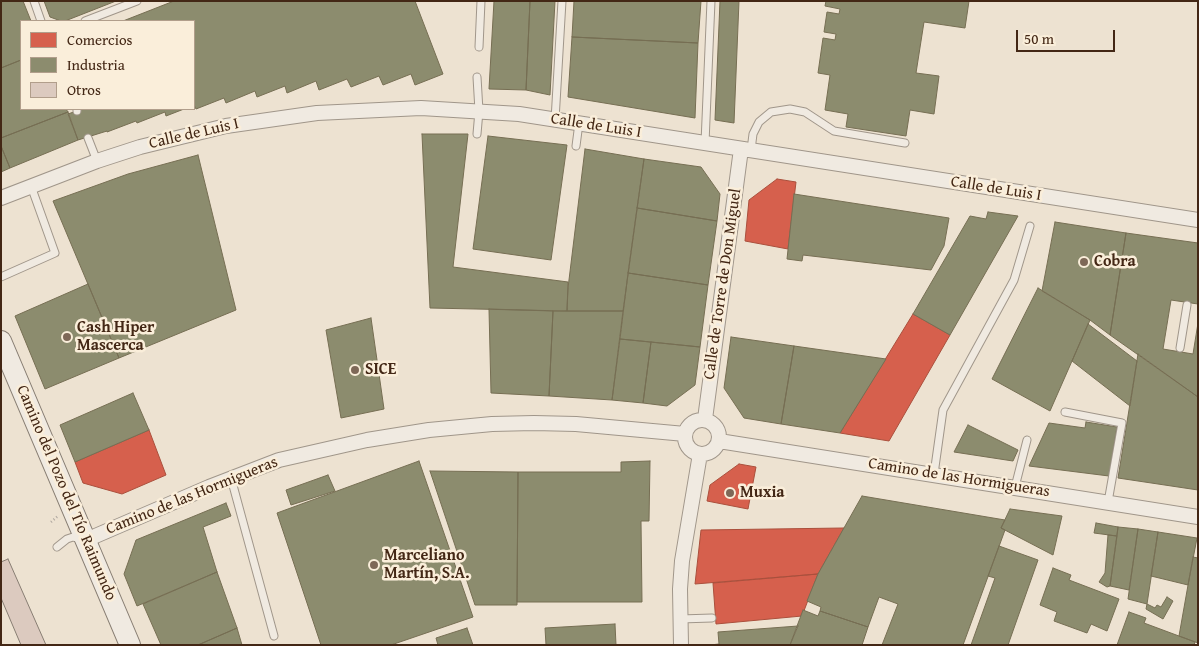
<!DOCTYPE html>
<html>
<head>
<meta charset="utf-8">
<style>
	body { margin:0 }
	#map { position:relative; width:1199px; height:646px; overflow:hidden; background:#ede2d1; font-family:"Gentium Book Plus",serif }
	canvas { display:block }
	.frame { position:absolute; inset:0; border:2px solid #432715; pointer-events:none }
	.legend { position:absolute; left:20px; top:20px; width:175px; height:90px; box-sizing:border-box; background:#faeeda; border:1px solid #b19e8b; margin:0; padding:6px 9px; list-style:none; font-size:15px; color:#432715 }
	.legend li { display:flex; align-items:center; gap:10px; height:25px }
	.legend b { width:25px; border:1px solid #b19e8b }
	.scale { position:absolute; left:1016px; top:30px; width:99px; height:22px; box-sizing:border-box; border:2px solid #432715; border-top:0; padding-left:6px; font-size:15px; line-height:18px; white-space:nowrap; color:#432715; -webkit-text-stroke:4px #faeeda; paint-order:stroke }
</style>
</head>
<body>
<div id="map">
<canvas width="1199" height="646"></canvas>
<div class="frame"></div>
<ul class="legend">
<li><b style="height:14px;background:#d6604d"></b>Comercios</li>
<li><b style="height:14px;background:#8c8c6e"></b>Industria</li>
<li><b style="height:14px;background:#dccabf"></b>Otros</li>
</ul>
<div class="scale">50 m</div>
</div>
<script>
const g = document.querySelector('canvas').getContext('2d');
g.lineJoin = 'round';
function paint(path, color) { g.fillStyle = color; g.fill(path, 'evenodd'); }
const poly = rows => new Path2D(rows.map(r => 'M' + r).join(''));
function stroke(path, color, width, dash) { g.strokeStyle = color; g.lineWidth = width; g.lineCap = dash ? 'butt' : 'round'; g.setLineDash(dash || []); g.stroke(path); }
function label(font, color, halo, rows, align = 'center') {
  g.font = font + ' "Gentium Book Plus",serif'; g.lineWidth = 5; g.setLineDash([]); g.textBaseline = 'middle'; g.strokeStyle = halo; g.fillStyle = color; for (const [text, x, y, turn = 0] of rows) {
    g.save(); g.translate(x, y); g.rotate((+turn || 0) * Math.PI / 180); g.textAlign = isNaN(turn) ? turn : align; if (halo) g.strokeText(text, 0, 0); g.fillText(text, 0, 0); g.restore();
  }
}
const shops = poly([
	[777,179,796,182,788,249,745,241,749,200,777,179],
	[913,314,950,335,889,441,840,433,913,314],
	[149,430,166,475,122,494,83,483,75,462,149,430],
	[739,464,756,467,748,509,707,501,710,485,739,464],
	[844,528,818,574,695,584,701,530,844,528],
	[818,574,802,616,716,624,713,583,818,574]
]);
paint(shops, '#d6604d');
stroke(shops, '#aa4f3c', 1);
const industry = poly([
	[1,1,23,1,31,21,21,21,21,60,1,68,1,1],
	[44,1,116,1,65,21,61,21,50,17,44,1],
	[174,1,415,1,443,74,415,85,411,74,383,85,379,76,351,87,347,79,319,90,316,81,287,93,285,86,257,97,255,91,226,103,224,98,196,109,194,105,194,21,123,21,174,1],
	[494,1,530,1,526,90,489,89,494,1],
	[530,1,555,1,550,95,526,90,530,1],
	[574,1,701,1,698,43,572,37,574,1],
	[720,1,739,1,734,123,715,120,720,1],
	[826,1,969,1,965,28,924,22,916,73,939,76,934,114,910,110,906,136,846,127,848,114,825,110,830,75,818,73,823,38,835,40,836,34,824,32,827,12,839,14,840,9,825,6,826,1],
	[572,37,698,43,695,118,568,97,572,37],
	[21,60,21,109,66,109,68,112,1,138,1,68,21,60],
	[82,109,184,109,166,116,165,112,137,123,136,121,107,132,107,131,78,140,68,114,82,109],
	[68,112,78,140,10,168,1,146,1,138,68,112],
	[422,134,468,134,453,267,568,282,567,311,430,308,422,134],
	[488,136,567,145,551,260,473,249,488,136],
	[1,146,10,168,1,172,1,146],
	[585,149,644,159,623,311,567,311,568,288,585,149],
	[198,155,236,310,119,358,53,201,128,174,198,155],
	[644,159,701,167,720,194,717,221,637,208,644,159],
	[794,194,949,218,944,246,931,270,803,255,802,261,787,259,794,194],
	[637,208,717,221,708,285,628,273,637,208],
	[988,212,1018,216,950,335,913,314,970,216,986,219,988,212],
	[1055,222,1126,233,1110,335,1090,320,1042,291,1055,222],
	[1126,233,1198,243,1198,304,1171,300,1163,349,1193,354,1198,323,1198,397,1110,335,1126,233],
	[628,273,708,285,700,347,620,339,628,273],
	[88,284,119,358,45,389,15,316,88,284],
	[1038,288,1090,320,1050,411,992,379,1038,288],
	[489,309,553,311,549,396,491,393,489,309],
	[553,311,623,311,612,400,549,396,553,311],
	[371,318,384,409,341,418,326,330,371,318],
	[1088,324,1137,361,1130,406,1072,361,1088,324],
	[731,337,794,346,781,424,744,418,724,388,731,337],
	[620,339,651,342,643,403,612,400,620,339],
	[651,342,700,347,695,385,667,406,643,403,651,342],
	[794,346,886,359,840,433,781,424,794,346],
	[1138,354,1198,397,1198,490,1118,478,1138,354],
	[133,393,149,430,75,462,60,425,133,393],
	[1086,422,1117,427,1109,476,1029,466,1049,423,1085,428,1086,422],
	[968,425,1018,450,1013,461,954,452,968,425],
	[419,461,473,617,391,645,321,645,277,513,419,461],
	[650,461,649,521,641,521,642,602,517,602,518,472,621,472,621,462,650,461],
	[430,471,518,472,517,605,475,605,430,471],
	[328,475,335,491,291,505,286,490,328,475],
	[862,496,1005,520,1001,528,1005,530,963,645,882,645,898,604,879,597,868,627,820,611,821,607,807,601,818,574,862,496],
	[226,503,231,516,203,527,217,572,137,606,124,574,136,540,226,503],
	[1010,509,1062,516,1053,555,1001,528,1010,509],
	[1096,523,1118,527,1117,536,1094,533,1096,523],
	[1118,527,1138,529,1129,590,1110,586,1118,527],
	[1138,529,1158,532,1147,604,1128,599,1138,529],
	[1158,532,1197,538,1188,585,1151,576,1158,532],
	[1108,535,1117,536,1110,586,1107,587,1099,582,1105,573,1108,535],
	[999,546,1038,560,1008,645,971,645,995,578,988,576,999,546],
	[1193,557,1198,558,1198,643,1179,636,1193,557],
	[1053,568,1071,575,1069,580,1119,599,1107,631,1091,624,1087,633,1054,621,1057,612,1040,605,1053,568],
	[217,572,237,628,198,645,161,645,143,604,217,572],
	[1167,597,1173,601,1163,619,1146,609,1147,604,1155,608,1157,605,1161,607,1167,597],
	[803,610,818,616,820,611,868,627,862,645,790,645,803,610],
	[1129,612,1146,618,1144,623,1195,642,1194,645,1117,645,1129,612],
	[615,624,616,645,546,645,545,628,615,624],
	[798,626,790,645,710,645,719,644,718,632,798,626],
	[237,628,242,645,198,645,237,628],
	[467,628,473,645,438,645,436,638,467,628]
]);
paint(industry, '#8c8c6e');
stroke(industry, '#766e53', 1);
const building = poly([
	[8,559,46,645,21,645,1,598,1,562,8,559]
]);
paint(building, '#dccabf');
stroke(building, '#877d72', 1);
const lane = poly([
	[34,1,41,21],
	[85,21,137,1],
	[479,47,481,1],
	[77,109,77,111],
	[555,120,562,1],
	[477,134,479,111,477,77],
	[88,138,97,161],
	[705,143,711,1],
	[576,146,579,123],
	[751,150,753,134,759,122,771,112,790,109,805,112,834,131,905,143],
	[1,277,55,253,31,186],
	[1180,348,1187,305],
	[1065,412,1122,423,1108,502],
	[934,474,943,410,1014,280,1030,226],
	[231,478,274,636],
	[1015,487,1027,440],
	[57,547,67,539,73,537,81,539],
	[680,619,712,618]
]);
const street = poly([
	[1,198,97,161,140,147,226,126,317,113,421,108,519,114,1198,220],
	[705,419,741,149],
	'685 437a17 17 0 1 1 34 0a17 17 0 1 1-34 0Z',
	[719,441,1198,517],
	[86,540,209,487,279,460,367,440,429,430,492,424,534,423,576,424,685,434],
	[681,645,680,589,682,561,700,454]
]);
const secondary = poly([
	[1,341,130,645]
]);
stroke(lane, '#a0968a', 9);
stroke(street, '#a0968a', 16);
stroke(secondary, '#877d72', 22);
stroke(poly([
	[51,522,58,516]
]), '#b0a8a0', 2.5, [1, 2.5]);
stroke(lane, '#f0eae1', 7);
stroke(street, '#f0eae1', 14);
stroke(secondary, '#f0eae1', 20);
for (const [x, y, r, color] of [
	[1084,262,5,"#7e6857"],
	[67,337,5,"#7e6857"],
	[355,370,5,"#7e6857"],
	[730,493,5,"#7e6857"],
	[374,565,5,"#7e6857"]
]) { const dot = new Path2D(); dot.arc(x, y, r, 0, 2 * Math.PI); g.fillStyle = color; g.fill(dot); stroke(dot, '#faeeda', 2); }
label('16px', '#432715', '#faeeda', [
	["Calle de Luis I",596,126,9],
	["Calle de Luis I",194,134,-13],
	["Calle de Luis I",996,189,9],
	["Calle de Torre de Don Miguel",723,284,-82],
	["Camino de las Hormigueras",959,478,9],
	["Camino del Pozo del Tío Raimundo",66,493,67],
	["Camino de las Hormigueras",192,496,-22]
]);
label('bold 16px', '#432715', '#faeeda', [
	["Cobra",1094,262],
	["Cash Hiper",77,328],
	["Mascerca",77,346],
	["SICE",365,370],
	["Muxia",740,493],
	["Marceliano",384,556],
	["Martín, S.A.",384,574]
], 'left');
</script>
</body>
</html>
